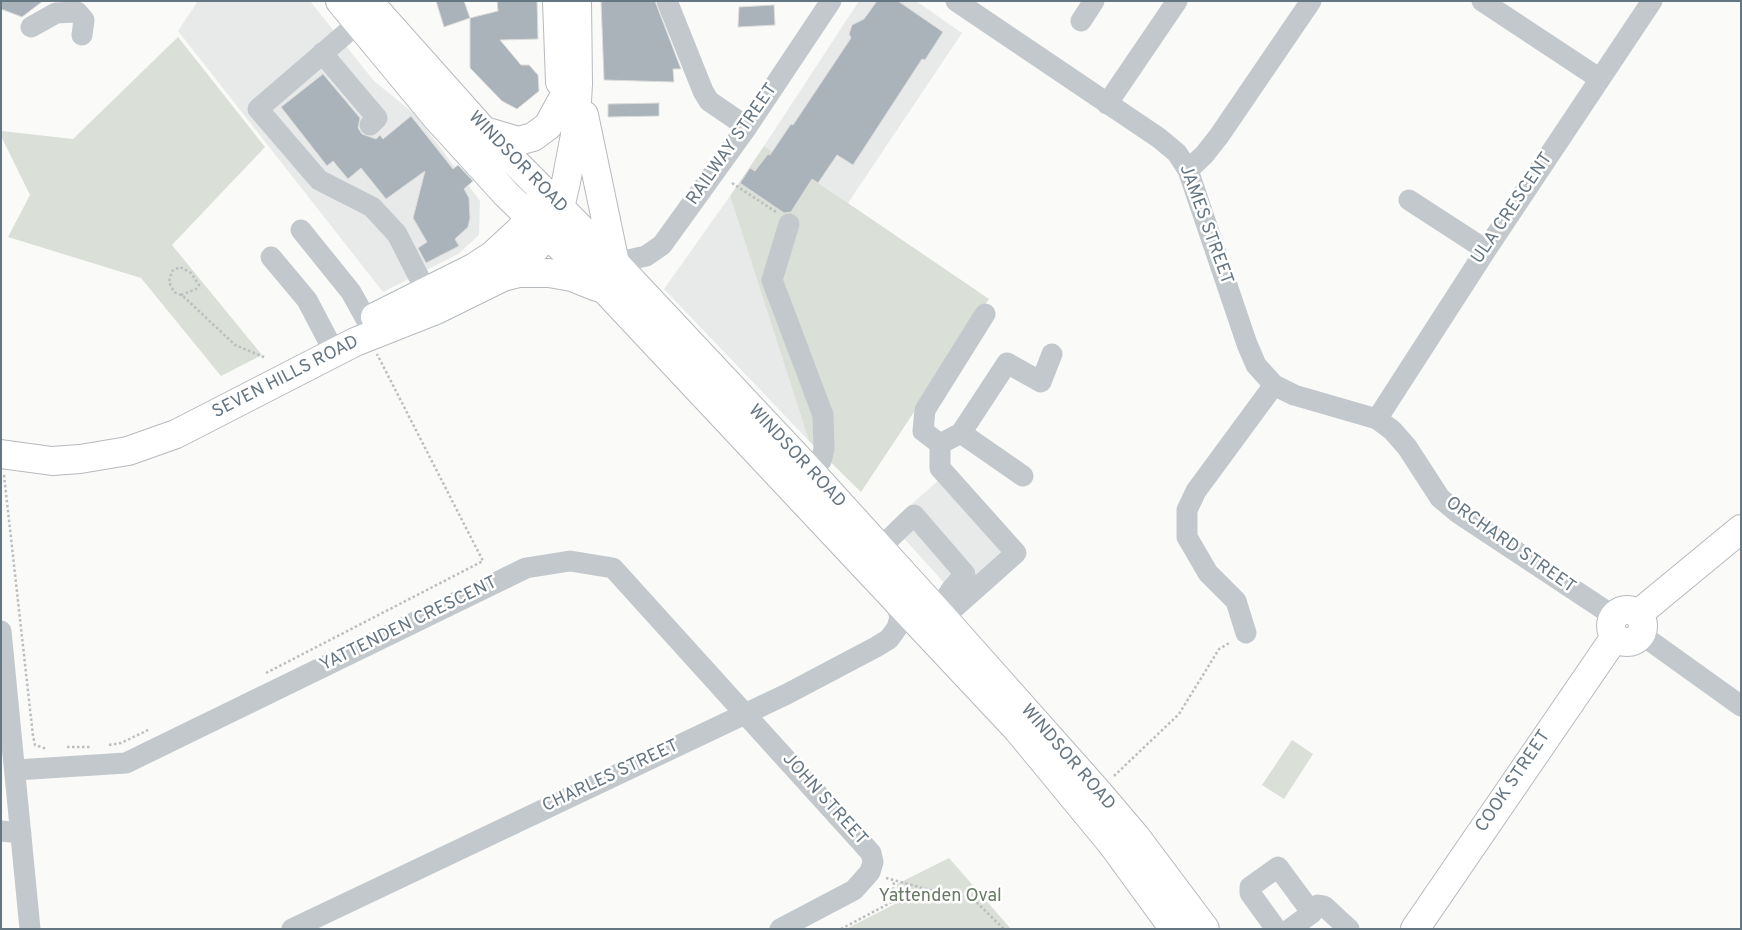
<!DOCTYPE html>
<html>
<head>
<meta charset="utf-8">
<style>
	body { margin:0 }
	#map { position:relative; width:1742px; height:930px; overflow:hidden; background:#fafaf8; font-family:Overpass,sans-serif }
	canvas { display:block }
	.frame { position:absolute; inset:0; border:2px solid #657683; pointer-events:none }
</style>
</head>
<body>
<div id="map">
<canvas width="1742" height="930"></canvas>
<div class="frame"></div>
</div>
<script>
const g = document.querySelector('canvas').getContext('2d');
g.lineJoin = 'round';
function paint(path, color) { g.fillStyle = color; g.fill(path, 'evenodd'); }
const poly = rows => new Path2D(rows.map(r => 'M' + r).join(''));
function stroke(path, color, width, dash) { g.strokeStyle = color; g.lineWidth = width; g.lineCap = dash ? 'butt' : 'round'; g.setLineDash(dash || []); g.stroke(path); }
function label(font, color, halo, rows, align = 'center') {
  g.font = font + ' Overpass,sans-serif'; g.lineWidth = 5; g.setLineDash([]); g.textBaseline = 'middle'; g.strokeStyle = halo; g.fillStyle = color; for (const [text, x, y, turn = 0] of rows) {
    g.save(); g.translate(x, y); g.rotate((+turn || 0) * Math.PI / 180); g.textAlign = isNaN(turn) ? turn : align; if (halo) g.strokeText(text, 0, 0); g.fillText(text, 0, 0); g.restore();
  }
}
paint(poly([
	[198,1,310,1,374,81,416,115,480,201,479,235,458,254,383,292,178,31],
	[859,1,916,1,962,33,848,203,764,146],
	[730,196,809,441,664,289],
	[939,480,1005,554,956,596,890,523]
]), '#e8e9e9');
paint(poly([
	[178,37,265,147,172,245,262,355,221,376,141,278,8,237,30,195,1,136,1,131,73,139],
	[764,146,989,299,861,492,809,441,730,196],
	[1292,740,1313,754,1284,799,1262,785],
	[949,858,1011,929,846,929,895,904,897,884]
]), '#dadfd7');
const building = poly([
	[1,1,43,1,22,17,1,9,1,1],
	[436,1,464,1,470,18,444,27,436,1],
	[497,1,537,1,538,39,500,40,521,65,529,65,538,75,539,91,517,109,502,101,470,68,470,18,498,11,497,1],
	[601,1,655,1,681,69,673,69,674,82,604,80,601,1],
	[877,1,898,1,943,32,925,60,922,59,853,165,837,155,818,183,812,179,791,212,784,213,740,183,750,168,755,171,768,154,770,155,791,124,793,125,851,38,849,34,852,25,864,19,877,1],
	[774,5,775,25,738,27,739,7,774,5],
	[323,74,360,118,358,128,362,134,376,139,380,135,383,139,411,116,453,169,458,165,473,181,464,189,469,198,470,218,468,227,455,239,459,246,426,263,418,248,427,242,413,218,425,171,386,199,361,168,348,179,333,161,327,166,281,107,323,74],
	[659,103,659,116,608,117,608,104,659,103]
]);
paint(building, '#aab3b9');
stroke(building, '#dcdcda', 1);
const major = poly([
	[340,1,436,117,506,194,607,292,1018,730,1112,844,1174,929],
	[368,1,483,130,615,263,811,472,937,611,1097,791,1136,837,1205,929],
	[557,1,560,82],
	[584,115,615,263],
	[484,131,518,141,533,137,548,126,561,102],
	[503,277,519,273,549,273,572,277,597,287],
	[375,317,473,268,493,255,521,229,538,202],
	[1,454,52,461,80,459,128,451,176,434,355,342,436,310,501,278,523,262,548,234,560,208,566,182,575,135,578,84,577,1],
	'1611 626a16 16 0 1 1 32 0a16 16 0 1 1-32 0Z',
	[1638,614,1741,529],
	[1415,929,1615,637]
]);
stroke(major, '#b5babe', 30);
stroke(poly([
	[732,183,776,212],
	[181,295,196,289,199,285,191,273,180,267,172,271,169,282,174,292,181,295,183,296,235,345,266,358],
	[4,475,33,736,35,745,47,749],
	[266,673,483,561,377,354],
	[109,745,121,743,148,730],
	[67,747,91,747],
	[1114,776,1179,714,1219,649,1231,642],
	[886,878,930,890,971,897,1004,929],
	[841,929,892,902,894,881]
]), '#bbbfc2', 2.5, [2.5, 2.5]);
stroke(poly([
	[667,1,703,91,709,101,747,127],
	[956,1,1159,138,1177,153,1188,170,1247,344,1256,365,1274,385,1294,395,1377,419,1392,430,1407,447,1440,498,1458,513,1606,611,1612,620],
	[1482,1,1600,79],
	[359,9,358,23,258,109,319,180,372,207,397,234,426,291],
	[1081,21,1094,1],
	[31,27,56,13,77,12,84,20,82,35],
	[322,53,377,118,370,125],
	[1107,104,1177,1],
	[1188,170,1204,155,1219,136,1311,1],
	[1409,200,1486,250],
	[789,224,772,280,823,415,824,449,821,461,811,472],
	[301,230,351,292,367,321],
	[271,257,307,300,328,340],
	[615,263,646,256,662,245,747,127,831,1],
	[1377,419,1486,250,1652,1],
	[961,433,1023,476],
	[940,444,961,433,1007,363,1041,382,1052,354],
	[880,548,914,515,965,574,951,590,937,611],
	[943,618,1016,553,940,468,940,444,923,431,925,410,985,314],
	[1643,630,1649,640,1741,706],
	[1,631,30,929],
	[1246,633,1236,601,1208,573,1187,537,1187,510,1196,491,1274,385],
	[16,770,126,763,526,568,570,561,613,568,871,853,873,862,870,872,854,890,780,929],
	[1,831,21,833],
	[292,929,787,694,876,647,889,639,897,628,900,617,895,600],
	[1276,929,1250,893,1250,887,1278,867,1312,913],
	[1290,929,1312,913,1318,905,1324,906,1349,929]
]), '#c3c8cc', 21);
stroke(major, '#fff', 28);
label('18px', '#657683', '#fff', [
	["RAILWAY STREET",733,145,-55],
	["WINDSOR ROAD",517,163,46],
	["ULA CRESCENT",1513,209,-56],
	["JAMES STREET",1205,225,70],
	["SEVEN HILLS ROAD",286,378,-27],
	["WINDSOR ROAD",796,457,47],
	["ORCHARD STREET",1510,546,35],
	["YATTENDEN CRESCENT",409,625,-26],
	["WINDSOR ROAD",1067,758,49],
	["CHARLES STREET",611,777,-25],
	["COOK STREET",1514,782,-56],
	["JOHN STREET",824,800,48]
]);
label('18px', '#687a64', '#fff', [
	["Yattenden Oval",940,897]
]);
</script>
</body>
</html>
